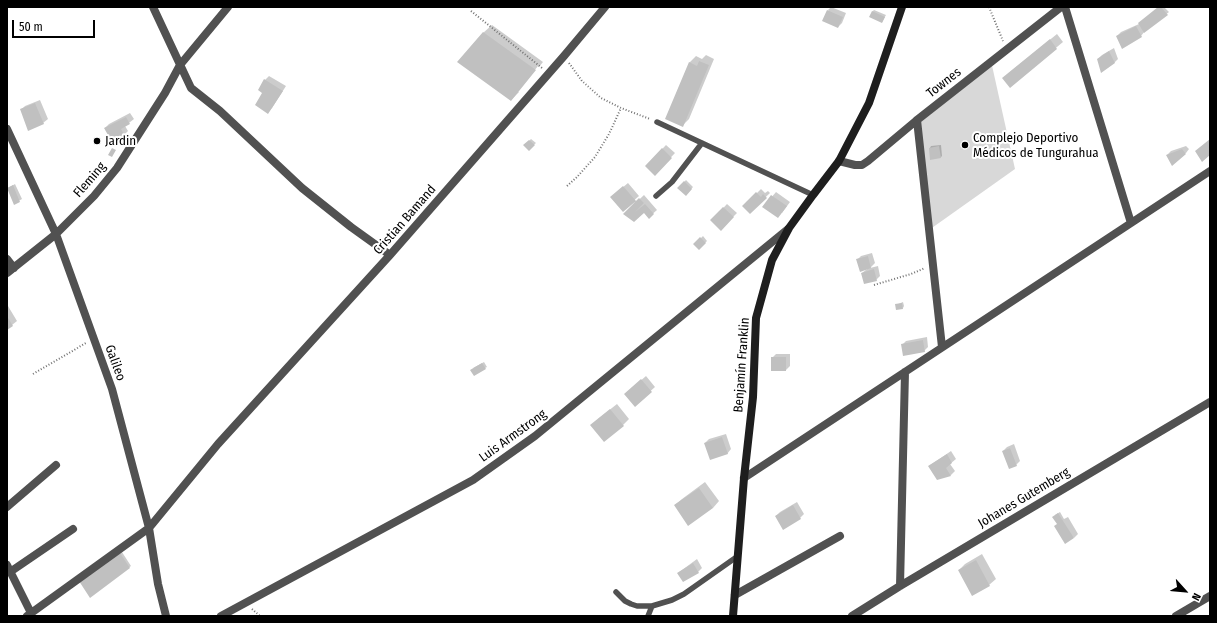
<!DOCTYPE html>
<html>
<head>
<meta charset="utf-8">
<style>
	body { margin:0 }
	#map { position:relative; width:1217px; height:623px; overflow:hidden; background:#fff; font-family:"Fira Sans Condensed",sans-serif }
	canvas { display:block }
	.frame { position:absolute; inset:0; border:8px solid #000; pointer-events:none }
	.north { position:absolute; left:1165px; top:571px; width:40px; height:40px; -webkit-text-stroke:3px #fff; paint-order:stroke; rotate:117deg; font-size:11px; font-weight:700; line-height:16px; text-align:center; color:#000 }
	.north::after { content:''; display:block; margin:auto; width:14px; height:18px; background:#000; clip-path:polygon(50% 0,100% 100%,50% 72%,0 100%) }
	.scale { position:absolute; left:12px; top:20px; width:83px; height:18px; box-sizing:border-box; border:2px solid #000; border-top:0; padding-left:5px; font-size:12px; line-height:14px; white-space:nowrap; color:#000; -webkit-text-stroke:3px #fff; paint-order:stroke }
</style>
</head>
<body>
<div id="map">
<canvas width="1217" height="623"></canvas>
<div class="frame"></div>
<div class="north">N</div>
<div class="scale">50 m</div>
</div>
<script>
const g = document.querySelector('canvas').getContext('2d');
g.lineJoin = 'round';
function paint(path, color) { g.fillStyle = color; g.fill(path, 'evenodd'); }
const poly = rows => new Path2D(rows.map(r => 'M' + r).join(''));
function stroke(path, color, width, dash) { g.strokeStyle = color; g.lineWidth = width; g.lineCap = dash ? 'butt' : 'round'; g.setLineDash(dash || []); g.stroke(path); }
function label(font, color, halo, rows, align = 'center') {
  g.font = font + ' "Fira Sans Condensed",sans-serif'; g.lineWidth = 4; g.setLineDash([]); g.textBaseline = 'middle'; g.strokeStyle = halo; g.fillStyle = color; for (const [text, x, y, turn = 0] of rows) {
    g.save(); g.translate(x, y); g.rotate((+turn || 0) * Math.PI / 180); g.textAlign = isNaN(turn) ? turn : align; if (halo) g.strokeText(text, 0, 0); g.fillText(text, 0, 0); g.restore();
  }
}
paint(poly([
	[991,61,1015,169,929,230,917,120]
]), '#d8d8d8');
paint(poly([
	[831,7,846,13,842,23,838,27,828,10],
	[1159,7,1164,7,1169,12,1145,31,1141,36,1117,36,1121,32,1139,24],
	[874,10,886,15,882,22,872,12],
	[492,25,543,62,539,67,538,66,517,92,519,92,511,100,483,33],
	[1057,34,1063,42,1010,86,1010,72],
	[1114,48,1118,59,1114,63,1098,59,1102,55],
	[706,55,714,59,689,119,683,125,689,63,696,56,702,59],
	[269,76,286,86,272,108,268,112,265,80],
	[40,100,48,119,43,123,21,110,25,106],
	[130,113,134,119,125,126,128,131,124,135,105,128,109,124],
	[531,139,536,143,529,149,525,145],
	[666,145,675,153,655,174,646,166],
	[941,145,942,156,940,158,930,148,931,146],
	[1186,146,1189,149,1186,153,1167,155,1171,151],
	[686,180,693,187,686,195,679,188],
	[628,183,639,196,623,210,616,193],
	[15,184,22,199,15,203,10,187],
	[761,189,765,193,768,191,770,193,750,212,744,206],
	[776,192,790,202,782,213,764,206],
	[644,195,657,210,649,217,644,211,625,213],
	[727,204,737,213,721,229,712,220],
	[703,236,707,241,699,249,695,244],
	[872,253,875,263,870,268,878,266,880,276,876,280,862,273,867,269,857,260,861,256],
	[903,302,904,306,903,308,896,305],
	[8,306,17,321,7,329,7,307],
	[927,337,928,347,924,351,902,345,906,341],
	[776,354,790,354,790,366,786,370,772,370,772,358],
	[484,362,487,367,485,368,473,368],
	[646,376,655,387,635,405,630,390],
	[617,404,629,419,623,425,598,419],
	[726,434,731,449,727,454,705,443,709,439],
	[1014,444,1020,461,1016,465,1003,451,1007,447],
	[951,451,956,459,950,464,955,471,951,475,938,479,929,466],
	[705,482,719,501,713,508,675,505,682,499],
	[797,502,804,514,800,518,776,516,780,512],
	[1060,512,1064,519,1068,517,1078,534,1074,538,1058,524,1055,515],
	[120,549,131,566,90,596],
	[982,554,996,579,989,585,959,570,965,564],
	[697,559,702,568,698,572,678,573]
]), '#0003');
paint(poly([
	[1158,7,1161,7,1168,15,1144,33,1138,23],
	[827,10,843,17,838,28,822,21],
	[872,11,885,17,882,23,869,17],
	[1136,26,1142,37,1122,49,1116,36],
	[483,32,536,70,511,101,457,62],
	[1050,39,1057,49,1010,88,1002,78],
	[1109,51,1115,63,1101,73,1097,59],
	[699,61,709,65,683,127,665,119,689,62,697,66],
	[264,79,283,91,268,114,255,105,262,93,258,90],
	[35,103,44,124,28,131,20,109],
	[126,117,130,124,121,129,125,136,112,142,104,128],
	[1210,139,1210,155,1202,162,1195,151],
	[529,140,535,145,529,151,523,145],
	[939,146,941,158,930,160,929,148],
	[112,148,116,150,112,157,108,155],
	[662,148,672,158,655,176,645,166],
	[1182,149,1186,154,1172,166,1166,155],
	[684,181,692,189,686,196,677,188],
	[13,185,20,202,14,205,7,188],
	[623,186,636,201,623,212,610,197],
	[756,192,761,197,763,194,767,198,750,214,742,206],
	[771,195,787,206,778,218,762,207],
	[639,198,644,203,635,212,645,204,654,214,649,219,644,213,634,222,623,214],
	[723,207,734,217,721,231,710,220],
	[700,237,706,243,699,250,693,244],
	[868,256,871,268,860,272,856,259],
	[874,269,877,281,864,284,861,273],
	[902,303,903,309,896,310,895,304],
	[7,316,13,326,7,330],
	[923,340,925,352,903,356,901,344],
	[771,357,786,357,786,371,771,371],
	[482,363,486,369,474,376,470,370],
	[641,379,652,392,635,407,624,394],
	[610,409,624,426,604,442,590,425],
	[722,437,728,454,710,460,704,443],
	[1010,448,1017,466,1009,469,1002,451],
	[947,454,952,463,946,468,951,476,937,480,928,466],
	[699,488,713,508,688,526,674,505],
	[793,505,801,519,783,530,775,516],
	[1058,513,1074,538,1065,544,1054,526,1057,524,1052,517],
	[118,550,130,568,90,598,79,581],
	[976,560,990,586,972,596,958,570],
	[693,563,699,573,683,582,677,573]
]), '#c0c0c0');
stroke(poly([
	[989,7,1003,41],
	[471,11,542,68],
	[569,63,582,81,601,98,621,108,650,119],
	[567,186,577,177,595,157,609,134,621,108],
	[874,285,911,274,925,268],
	[33,374,86,343],
	[252,609,260,616]
]), '#737373', 2, [1, 2]);
stroke(poly([
	[657,122,813,195],
	[656,196,672,182,702,143],
	[616,592,625,601,631,604,637,606,652,606,672,600,684,594,738,556],
	[648,616,652,606]
]), '#515151', 5.5);
stroke(poly([
	[153,7,191,88,220,111,302,188,351,227,390,255],
	[1065,7,1131,223],
	[917,120,942,347],
	[7,129,56,234,112,389,149,528,158,584,166,616],
	[839,161,855,165,862,165,868,161,917,120,1061,7],
	[7,259,14,268],
	[7,273,56,234,94,196,117,168,165,93,180,65,228,7],
	[744,478,1210,171],
	[7,507,56,465],
	[7,565,31,613],
	[10,572,73,529],
	[900,586,905,372],
	[735,595,840,536],
	[27,616,149,528,218,444,390,255,564,56,605,7],
	[221,616,473,480,535,436,788,229],
	[852,616,900,586,1210,402],
	[1176,616,1210,596]
]), '#515151', 8);
stroke(poly([
	[733,616,744,478,753,397,756,318,772,260,789,228,813,195,839,161,869,103,902,7]
]), '#1e1e1e', 8);
for (const [x, y, r, color] of [
	[97,141,4,"#000"],
	[965,145,4,"#000"]
]) { const dot = new Path2D(); dot.arc(x, y, r, 0, 2 * Math.PI); g.fillStyle = color; g.fill(dot); stroke(dot, '#fff', 1.5); }
label('13px', '#000', '#fff', [
	["Townes",944,83,-38],
	["Fleming",90,180,-49],
	["Cristian Bamand",405,220,-49],
	["Galileo",115,363,70],
	["Benjamín Franklin",742,365,-86],
	["Luis Armstrong",513,436,-36],
	["Johanes Gutemberg",1024,498,-31]
]);
label('13px', '#000', '#fff', [
	["Complejo Deportivo",973,138],
	["Médicos de Tungurahua",973,153],
	["Jardin",105,141]
], 'left');
</script>
</body>
</html>
